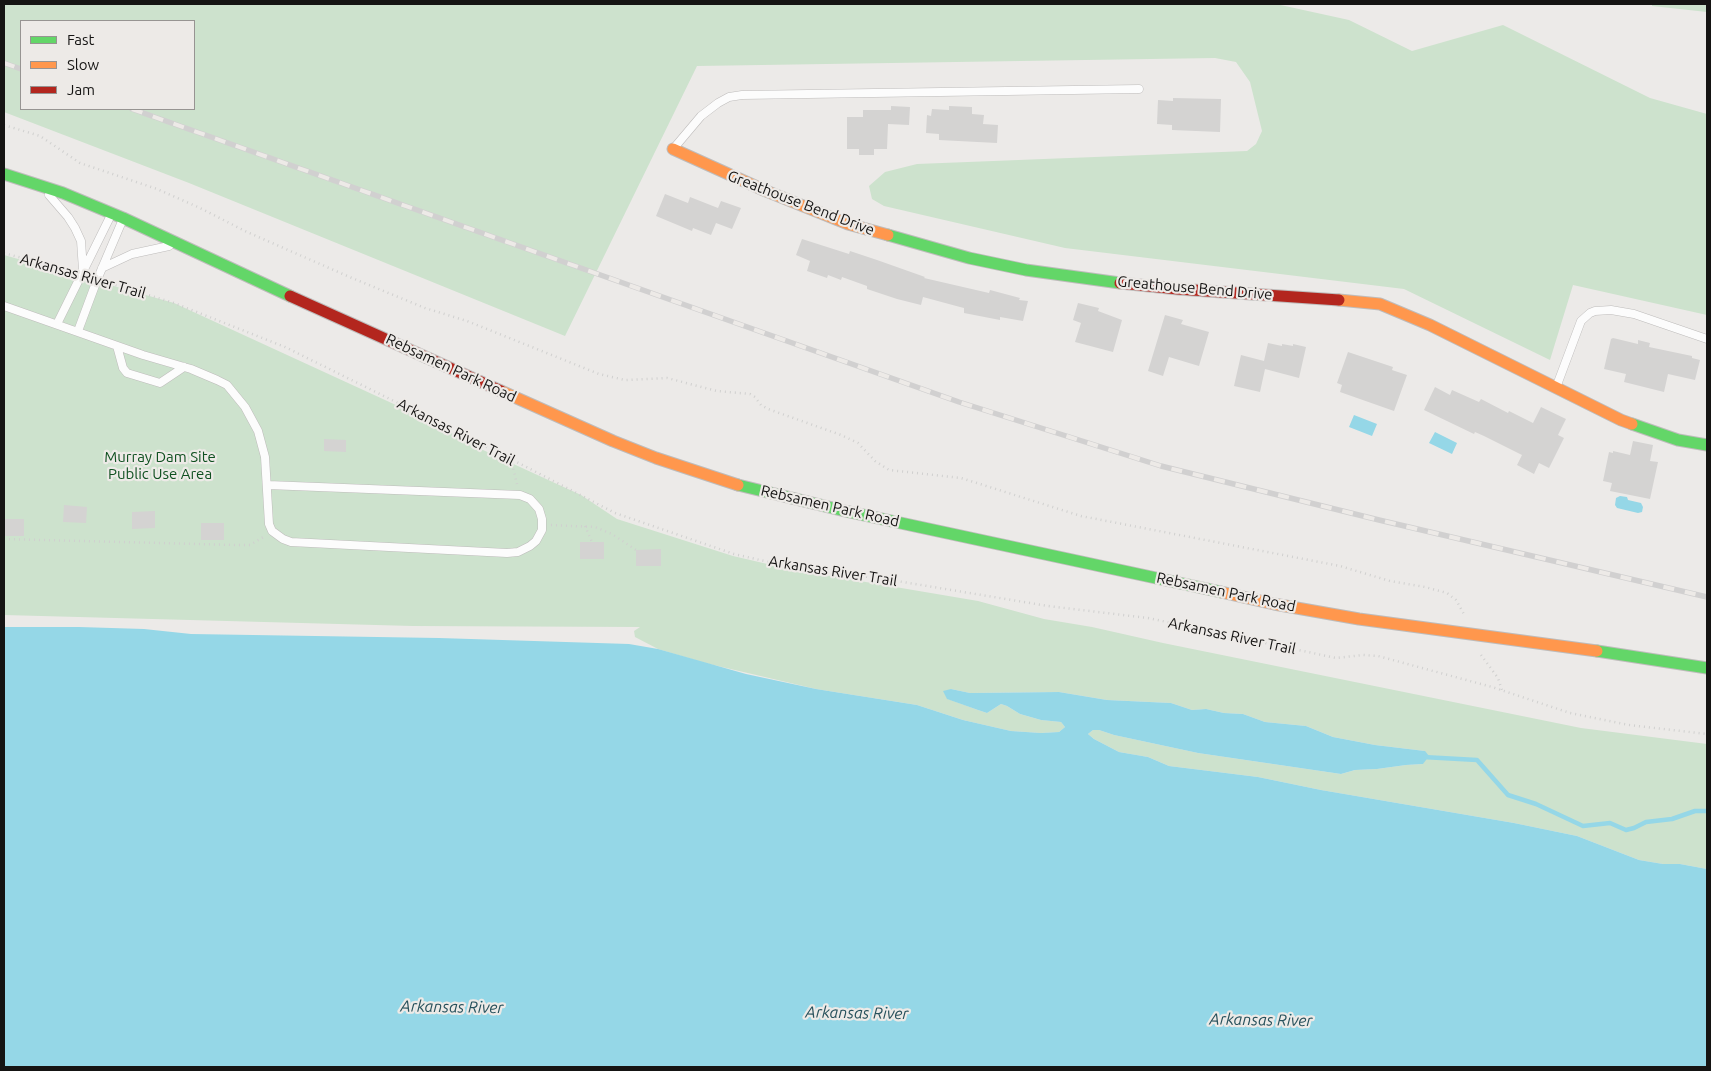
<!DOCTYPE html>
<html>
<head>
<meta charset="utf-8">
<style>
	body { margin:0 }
	#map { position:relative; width:1711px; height:1071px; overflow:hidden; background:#eceae8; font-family:Ubuntu,sans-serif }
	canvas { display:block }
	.frame { position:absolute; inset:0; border:5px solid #151413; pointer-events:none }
	.legend { position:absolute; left:20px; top:20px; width:175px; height:90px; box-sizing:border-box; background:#edeae7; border:1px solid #979492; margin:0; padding:6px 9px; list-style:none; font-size:15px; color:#151413 }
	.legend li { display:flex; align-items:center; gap:10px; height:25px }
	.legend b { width:25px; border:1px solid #979492 }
</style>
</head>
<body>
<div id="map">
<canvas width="1711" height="1071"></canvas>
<div class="frame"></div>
<ul class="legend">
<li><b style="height:6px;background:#63d668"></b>Fast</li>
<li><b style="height:6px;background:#ff974d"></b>Slow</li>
<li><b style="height:6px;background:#b3261e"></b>Jam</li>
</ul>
</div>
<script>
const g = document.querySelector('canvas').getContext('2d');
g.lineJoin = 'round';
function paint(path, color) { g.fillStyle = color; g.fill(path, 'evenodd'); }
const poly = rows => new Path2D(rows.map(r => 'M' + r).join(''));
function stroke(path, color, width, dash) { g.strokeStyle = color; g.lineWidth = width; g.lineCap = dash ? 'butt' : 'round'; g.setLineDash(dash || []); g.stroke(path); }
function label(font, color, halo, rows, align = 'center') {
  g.font = font + ' Ubuntu,sans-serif'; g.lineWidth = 4.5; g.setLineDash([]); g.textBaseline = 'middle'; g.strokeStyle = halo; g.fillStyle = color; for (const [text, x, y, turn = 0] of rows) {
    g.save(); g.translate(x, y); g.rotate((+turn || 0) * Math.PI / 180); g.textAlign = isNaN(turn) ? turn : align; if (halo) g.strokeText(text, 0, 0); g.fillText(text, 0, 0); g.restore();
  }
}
paint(poly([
	[4,4,1276,4,1349,20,1412,51,1503,25,1650,98,1707,114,1707,315,1573,285,1550,360,1404,289,1065,248,884,206,872,199,869,186,885,172,917,164,1247,151,1256,144,1262,131,1250,82,1236,62,1215,58,697,66,565,336,189,183,4,112],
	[21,21,194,21,194,109,21,109],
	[1652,4,1707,4,1707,12,1652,6],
	[4,255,174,303,422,417,483,450,581,495,617,519,733,556,789,569,978,601,1044,619,1092,627,1163,643,1581,728,1707,744,1707,869,1680,864,1663,864,1639,860,1577,836,1514,823,1321,790,1258,777,1169,766,1148,757,1119,752,1094,739,1088,734,1093,730,1099,730,1114,735,1198,753,1341,774,1355,770,1377,769,1406,765,1423,764,1425,751,1375,745,1333,737,1306,726,1265,722,1243,714,1224,713,1206,709,1192,710,1171,703,1107,700,1059,692,970,693,951,689,948,699,978,710,987,713,1001,704,1007,706,1020,714,1041,720,1061,722,1065,727,1059,732,1041,733,1011,731,963,720,917,705,816,689,705,663,658,649,635,637,634,631,640,627,413,626,4,615]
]), '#cde2cd');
paint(poly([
	[1354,415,1377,424,1372,436,1349,427],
	[1435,432,1457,443,1452,454,1429,443],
	[1620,496,1627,497,1628,500,1641,503,1643,507,1642,512,1638,513,1617,508,1615,505,1616,498],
	[4,627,79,627,144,629,191,634,439,638,629,644,658,649,746,674,816,689,917,705,963,720,1011,731,1041,733,1059,732,1065,727,1061,722,1041,720,1020,714,1007,706,1001,704,987,713,978,710,947,699,943,691,951,689,970,693,1059,692,1107,700,1171,703,1192,710,1206,709,1224,713,1243,714,1265,722,1306,726,1333,737,1375,745,1425,751,1429,756,1423,764,1406,765,1377,769,1355,770,1341,774,1198,753,1114,735,1099,730,1093,730,1088,734,1094,739,1119,752,1148,757,1169,766,1258,777,1321,790,1514,823,1577,836,1639,860,1663,864,1680,864,1707,869,1707,1067,4,1067]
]), '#95d7e7');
stroke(poly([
	[1423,757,1477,760,1508,795,1536,804,1583,826,1610,823,1626,830,1634,828,1646,822,1672,819,1695,811,1707,811]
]), '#95d7e7', 4.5);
paint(poly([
	[1173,98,1221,99,1220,132,1172,130,1172,125,1157,124,1158,100,1173,101],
	[891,106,910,107,909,125,888,124,887,149,874,149,874,155,859,155,859,149,847,149,847,117,863,117,863,110,891,110],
	[949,106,972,107,972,114,984,115,983,124,998,125,997,143,939,140,939,134,926,133,927,115,931,116,932,109,949,110],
	[665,194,688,203,690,197,718,208,721,201,741,208,732,229,716,223,711,235,693,228,692,231,656,216],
	[802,239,849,254,850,251,877,260,925,277,924,278,989,293,990,290,1020,298,1019,300,1028,301,1023,321,1000,317,1000,320,964,313,964,308,960,307,923,297,921,305,897,299,867,289,867,286,842,277,841,280,828,275,827,278,807,271,810,261,796,255],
	[1078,303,1099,308,1098,311,1122,320,1113,352,1075,342,1081,323,1073,320],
	[1165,315,1183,320,1181,324,1209,332,1199,366,1169,357,1163,376,1148,371],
	[1613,338,1638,344,1638,340,1650,343,1649,347,1692,356,1692,358,1700,360,1695,380,1668,374,1664,392,1624,382,1626,374,1604,369,1611,339],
	[1268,343,1282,346,1282,344,1293,346,1293,344,1306,347,1299,378,1265,369,1260,392,1234,386,1241,355,1264,361],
	[1348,352,1393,367,1392,370,1407,375,1394,411,1340,392,1342,385,1337,383],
	[1435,387,1450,395,1452,390,1479,402,1481,399,1508,413,1509,411,1533,423,1541,407,1566,419,1558,435,1564,438,1549,468,1539,463,1534,474,1517,465,1522,455,1484,436,1475,432,1474,434,1424,410],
	[324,439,346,440,346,452,324,451],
	[1633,441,1653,445,1650,461,1658,462,1650,499,1610,491,1612,483,1603,481,1609,452,1613,453,1613,451,1630,455],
	[64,505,87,507,86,523,63,522],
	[155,511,155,528,132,529,132,512],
	[4,519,24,519,24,536,4,536],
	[201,523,224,523,224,540,201,540],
	[580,542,604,542,604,559,580,559],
	[661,549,661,566,636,566,636,550]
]), '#d4d3d2');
const lane = poly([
	[674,148,701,116,718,103,729,97,742,95,1139,89],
	[49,195,68,217,75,228,81,241,83,270],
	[102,268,132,254,169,246],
	[4,306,143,355,191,369,217,380,227,385,245,407,258,431,265,457,269,524,272,531,283,539,291,542,507,553,518,552,530,546,536,541,542,530,542,519,539,509,530,499,520,495,268,485],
	[57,324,111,215],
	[78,331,97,280,123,219],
	[117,346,123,368,127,373,160,383,184,367],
	[1557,385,1581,321,1590,313,1595,311,1611,310,1634,314,1707,339]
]);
const fast = poly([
	[4,174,63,193,123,218,290,296],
	[888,235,969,258,1026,270,1120,283],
	[1632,424,1678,440,1707,445],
	[738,485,845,511,1221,592],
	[1597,651,1707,668]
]);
const slow = poly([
	[673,149,766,191,848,224,888,235],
	[1339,300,1380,304,1430,325,1621,420,1632,424],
	[501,391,613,441,656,458,738,485],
	[1221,592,1274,604,1359,619,1597,651]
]);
const jam = poly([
	[1120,283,1178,289,1339,300],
	[290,296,501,391]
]);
stroke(lane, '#bebcbb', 9);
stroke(fast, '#bebcbb', 13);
stroke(slow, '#bebcbb', 13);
stroke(jam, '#bebcbb', 13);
stroke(poly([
	[4,125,40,136,80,163,157,189,200,208,247,232,352,278,425,308,467,321,599,374,625,380,667,378,717,391,750,394,755,397,761,405,768,409,841,435,858,443,875,461,889,470,961,478,1081,516,1340,566,1390,581,1425,587,1447,593,1456,600,1465,616],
	[4,253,72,272],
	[106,282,174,303,285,347,511,459,615,513,734,554,786,566,891,580,1048,606,1148,618,1336,658,1363,655,1378,656,1492,687,1570,713,1629,725,1707,734],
	[511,459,517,484],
	[551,525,595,527,612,534,636,550],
	[585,526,592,542],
	[4,539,238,545,250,545,265,536],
	[1481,655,1498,678,1502,690]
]), '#d0d0cf', 2.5, [1, 4]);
stroke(lane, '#fcfcfc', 8);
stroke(fast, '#63d668', 11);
stroke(slow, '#ff974d', 11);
stroke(jam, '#b3261e', 11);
const rail = poly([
	[4,63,21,69],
	[132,109,959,402,1161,466,1379,520,1707,597]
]);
stroke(rail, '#d1d0d0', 5.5);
stroke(rail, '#edeae7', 4, [11]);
label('15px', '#151413', '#edeae7', [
	["Greathouse Bend Drive",801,203,21],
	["Arkansas River Trail",83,276,16],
	["Greathouse Bend Drive",1195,288,5],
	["Rebsamen Park Road",451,368,25],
	["Arkansas River Trail",456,432,27],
	["Rebsamen Park Road",830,506,13],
	["Arkansas River Trail",833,571,9],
	["Rebsamen Park Road",1226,592,12],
	["Arkansas River Trail",1232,636,12]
]);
label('15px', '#0f5020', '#edeae7', [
	["Murray Dam Site",160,457],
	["Public Use Area",160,474]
]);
label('italic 16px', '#27515c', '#edeae7', [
	["Arkansas River",452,1007,1],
	["Arkansas River",857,1013,1],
	["Arkansas River",1261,1020,1]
]);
</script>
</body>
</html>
